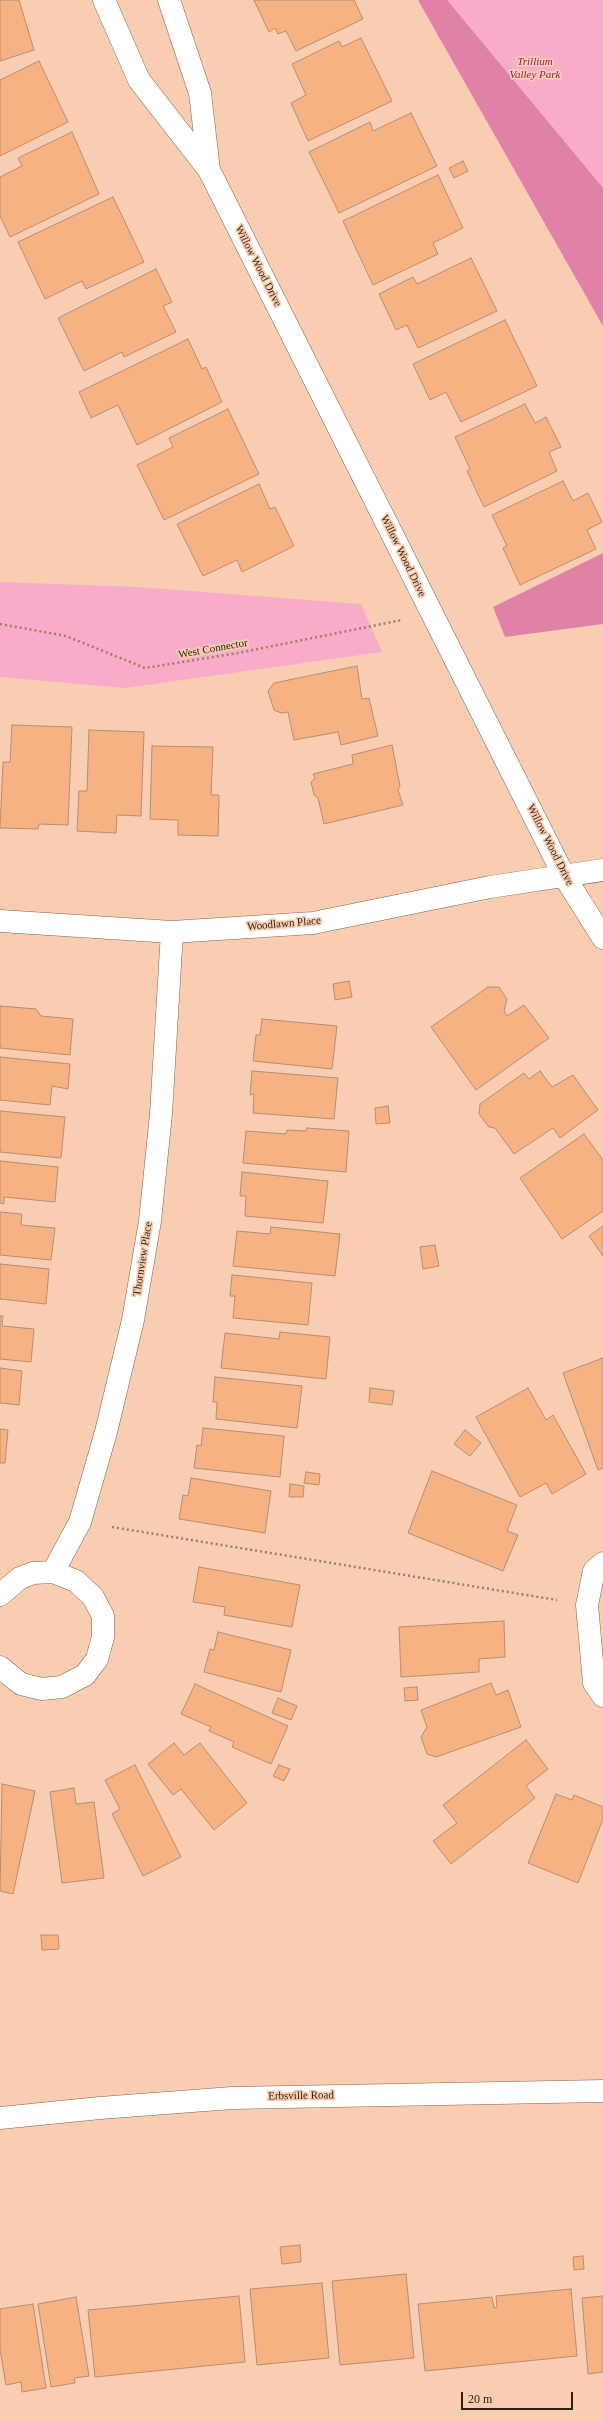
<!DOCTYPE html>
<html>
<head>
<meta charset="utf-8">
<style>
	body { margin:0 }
	#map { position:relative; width:603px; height:2422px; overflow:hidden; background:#f9cdb1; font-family:"Times New Roman",serif }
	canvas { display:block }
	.scale { position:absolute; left:461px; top:2392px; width:112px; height:18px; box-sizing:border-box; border:2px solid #2e1e13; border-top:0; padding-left:5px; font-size:12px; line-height:14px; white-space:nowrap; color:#2e1e13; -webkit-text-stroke:3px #f9cdb1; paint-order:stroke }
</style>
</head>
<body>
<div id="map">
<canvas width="603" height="2422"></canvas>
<div class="scale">20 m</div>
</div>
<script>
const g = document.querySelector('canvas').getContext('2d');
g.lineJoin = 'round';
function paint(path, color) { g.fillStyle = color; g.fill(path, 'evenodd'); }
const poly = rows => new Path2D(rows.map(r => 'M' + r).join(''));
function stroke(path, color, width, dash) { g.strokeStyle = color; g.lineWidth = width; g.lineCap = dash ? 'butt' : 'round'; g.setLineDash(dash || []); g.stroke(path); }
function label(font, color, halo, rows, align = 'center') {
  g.font = font + ' "Times New Roman",serif'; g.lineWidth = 3.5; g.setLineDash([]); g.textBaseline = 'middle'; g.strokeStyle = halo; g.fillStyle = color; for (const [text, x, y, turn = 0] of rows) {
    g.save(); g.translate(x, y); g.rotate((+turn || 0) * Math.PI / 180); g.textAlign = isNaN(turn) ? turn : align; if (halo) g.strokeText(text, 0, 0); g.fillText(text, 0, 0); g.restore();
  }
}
paint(poly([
	[418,0,603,0,603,326],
	[0,582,138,587,361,604,382,652,125,688,0,677]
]), '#f9acca');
paint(poly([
	[418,0,447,0,603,188,603,326],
	[603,553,603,624,505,637,493,607]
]), '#e081a8');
const building = poly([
	[0,0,19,0,34,50,0,61,0,0],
	[254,0,354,0,363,19,296,51,286,31,278,34,275,28,269,32,254,0],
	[361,38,392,101,308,141,291,103,306,95,292,64,339,41,342,47,361,38],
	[39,61,68,122,0,156,0,80,39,61],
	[411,113,437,166,339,213,309,152,370,122,373,131,411,113],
	[72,132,99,194,10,237,0,216,0,177,22,166,18,158,72,132],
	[463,161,468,171,454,178,449,168,463,161],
	[438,175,463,228,433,243,438,254,373,285,343,221,438,175],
	[113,197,144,262,86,289,82,281,45,299,18,242,113,197],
	[471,258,497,311,418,348,407,325,396,330,379,294,413,277,417,284,471,258],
	[156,269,172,302,163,306,176,332,124,357,122,352,84,371,58,318,156,269],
	[505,320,537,386,461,422,446,392,430,400,413,364,505,320],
	[188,339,202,369,206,367,222,402,137,445,118,405,91,418,79,392,188,339],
	[525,404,535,423,546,417,561,447,549,452,557,471,484,507,467,471,470,469,455,437,525,404],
	[228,409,259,474,164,520,137,465,173,447,169,438,228,409],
	[563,481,573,501,588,493,602,522,587,530,596,549,520,585,503,548,507,546,492,515,563,481],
	[259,484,270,509,275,507,294,546,242,572,237,560,203,576,177,524,259,484],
	[357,666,362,699,369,698,378,736,341,745,338,732,294,740,288,712,281,713,274,710,268,691,274,683,357,666],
	[12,725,72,727,68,825,39,824,38,829,0,828,3,762,10,762,12,725],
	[89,730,144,732,141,816,117,815,116,833,77,831,79,791,87,791,89,730],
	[392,745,400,786,398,790,403,805,324,824,318,798,314,795,311,782,315,778,313,774,353,764,352,755,392,745],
	[152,746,213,747,211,795,219,795,218,836,178,835,178,820,150,819,152,746],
	[349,981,352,997,335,1000,333,984,349,981],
	[488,987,499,987,507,999,504,1011,507,1016,524,1005,549,1038,476,1090,431,1027,488,987],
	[0,1006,36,1009,41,1016,73,1019,70,1055,0,1048,0,1006],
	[262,1019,337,1026,332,1069,253,1061,256,1035,260,1035,262,1019],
	[0,1057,70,1064,68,1089,52,1086,50,1105,0,1100,0,1057],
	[252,1071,338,1078,334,1119,253,1113,254,1094,250,1095,252,1071],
	[540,1071,552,1087,573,1075,598,1110,560,1138,553,1128,514,1154,495,1128,489,1127,479,1114,480,1104,524,1073,529,1079,540,1071],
	[388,1106,390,1123,376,1124,375,1108,388,1106],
	[0,1111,65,1117,61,1158,0,1152,0,1111],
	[307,1128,349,1131,346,1172,243,1163,246,1131,286,1134,287,1130,306,1131,307,1128],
	[584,1134,603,1160,603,1211,562,1239,520,1178,584,1134],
	[0,1161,58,1167,55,1202,4,1197,4,1204,0,1203,0,1161],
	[242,1172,328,1181,323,1223,245,1216,246,1196,240,1196,242,1172],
	[0,1212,22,1214,21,1225,55,1228,51,1260,0,1255,0,1212],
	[603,1226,603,1256,589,1236,603,1226],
	[271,1227,340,1234,335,1276,233,1266,237,1231,270,1234,271,1227],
	[435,1245,439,1266,423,1269,420,1247,435,1245],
	[0,1264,49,1269,46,1304,0,1299,0,1264],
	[232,1275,312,1283,308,1325,233,1318,235,1296,230,1296,232,1275],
	[0,1316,3,1316,2,1326,34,1329,31,1362,0,1359,0,1316],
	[280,1332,330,1337,326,1379,221,1368,225,1333,279,1339,280,1332],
	[603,1358,603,1468,598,1470,563,1373,603,1358],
	[0,1368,22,1371,19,1405,0,1403,0,1368],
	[215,1377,302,1386,297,1428,216,1419,217,1402,213,1402,215,1377],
	[370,1388,394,1391,392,1405,369,1402,370,1388],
	[528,1388,546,1420,553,1415,586,1474,552,1494,546,1483,520,1497,476,1417,528,1388],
	[203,1428,284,1436,280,1477,194,1468,197,1445,201,1446,203,1428],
	[0,1429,8,1430,5,1463,0,1463,0,1429],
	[465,1430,481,1443,470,1456,454,1444,465,1430],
	[432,1471,517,1505,507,1531,518,1535,503,1571,408,1533,432,1471],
	[306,1472,320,1474,319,1485,304,1483,306,1472],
	[191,1478,271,1491,265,1533,179,1519,183,1495,188,1496,191,1478],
	[290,1484,304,1486,303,1497,289,1497,290,1484],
	[199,1567,300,1585,292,1627,224,1615,225,1607,193,1602,199,1567],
	[504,1621,505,1657,479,1659,479,1672,401,1677,399,1627,504,1621],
	[218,1632,291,1650,281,1692,204,1672,210,1649,214,1650,218,1632],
	[491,1683,496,1695,508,1690,521,1727,436,1757,427,1754,421,1737,427,1727,421,1710,491,1683],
	[195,1684,288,1726,271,1764,232,1747,234,1742,209,1731,211,1727,181,1714,195,1684],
	[417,1687,418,1700,405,1701,404,1688,417,1687],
	[278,1698,297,1706,291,1720,272,1713,278,1698],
	[526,1740,548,1769,526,1786,535,1798,451,1864,433,1841,457,1823,443,1805,526,1740],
	[174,1743,184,1755,200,1743,247,1803,214,1830,181,1789,173,1795,148,1764,174,1743],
	[135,1765,181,1857,143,1876,112,1814,120,1809,105,1780,135,1765],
	[279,1765,290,1769,284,1781,273,1776,279,1765],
	[2,1784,35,1791,13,1894,0,1891,2,1784],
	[74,1788,76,1804,94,1802,104,1878,62,1883,50,1792,74,1788],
	[556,1794,572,1800,574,1795,603,1807,603,1819,578,1883,528,1863,556,1794],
	[41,1935,58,1935,59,1949,42,1950,41,1935],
	[300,2245,301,2262,282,2264,280,2247,300,2245],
	[583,2256,584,2269,574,2270,573,2257,583,2256],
	[406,2274,414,2358,340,2365,332,2281,406,2274],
	[322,2283,329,2358,257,2365,250,2289,322,2283],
	[571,2289,577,2356,425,2371,418,2304,492,2297,494,2308,497,2307,496,2296,571,2289],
	[239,2296,245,2362,95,2377,88,2310,239,2296],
	[603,2296,603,2372,588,2374,582,2298,603,2296],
	[76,2297,89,2376,74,2378,75,2383,51,2387,38,2304,76,2297],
	[33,2304,46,2388,22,2392,21,2382,6,2385,0,2350,0,2309,33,2304]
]);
paint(building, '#f7b284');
stroke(building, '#b68d73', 1);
const minor = poly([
	[0,921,172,932,313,923,490,887,603,870],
	[603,1563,594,1571,587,1605,594,1683,603,1696],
	[53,1572,80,1522,106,1432,133,1320,150,1221,161,1114,172,932],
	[0,1595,20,1578,33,1573,53,1572,76,1581,93,1597,103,1616,103,1637,97,1659,85,1675,62,1687,42,1689,21,1684,0,1667]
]);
const tertiary = poly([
	[104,0,139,80,209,170,564,876,603,938],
	[169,0,200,93,209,170]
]);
const secondary = poly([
	[0,2118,100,2108,232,2098,603,2091]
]);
stroke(minor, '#876148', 23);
stroke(tertiary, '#876148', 23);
stroke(secondary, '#876148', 23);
stroke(poly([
	[0,624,66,636,145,668,238,653,402,620],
	[112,1527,557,1600]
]), '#9d7d69', 2.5, [2, 3]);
stroke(minor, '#fff', 22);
stroke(tertiary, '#fff', 22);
stroke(secondary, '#fff', 22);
label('italic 11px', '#92215a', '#f9cdb1', [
	["Trillium",535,62],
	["Valley Park",535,75]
]);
label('11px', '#2e1e13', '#f9cdb1', [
	["Willow Wood Drive",258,266,63],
	["Willow Wood Drive",403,556,64],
	["West Connector",213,649,-10],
	["Willow Wood Drive",550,845,63],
	["Woodlawn Place",284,924,-5],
	["Thornview Place",143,1259,-81],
	["Erbsville Road",301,2096,-1]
]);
</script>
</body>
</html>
